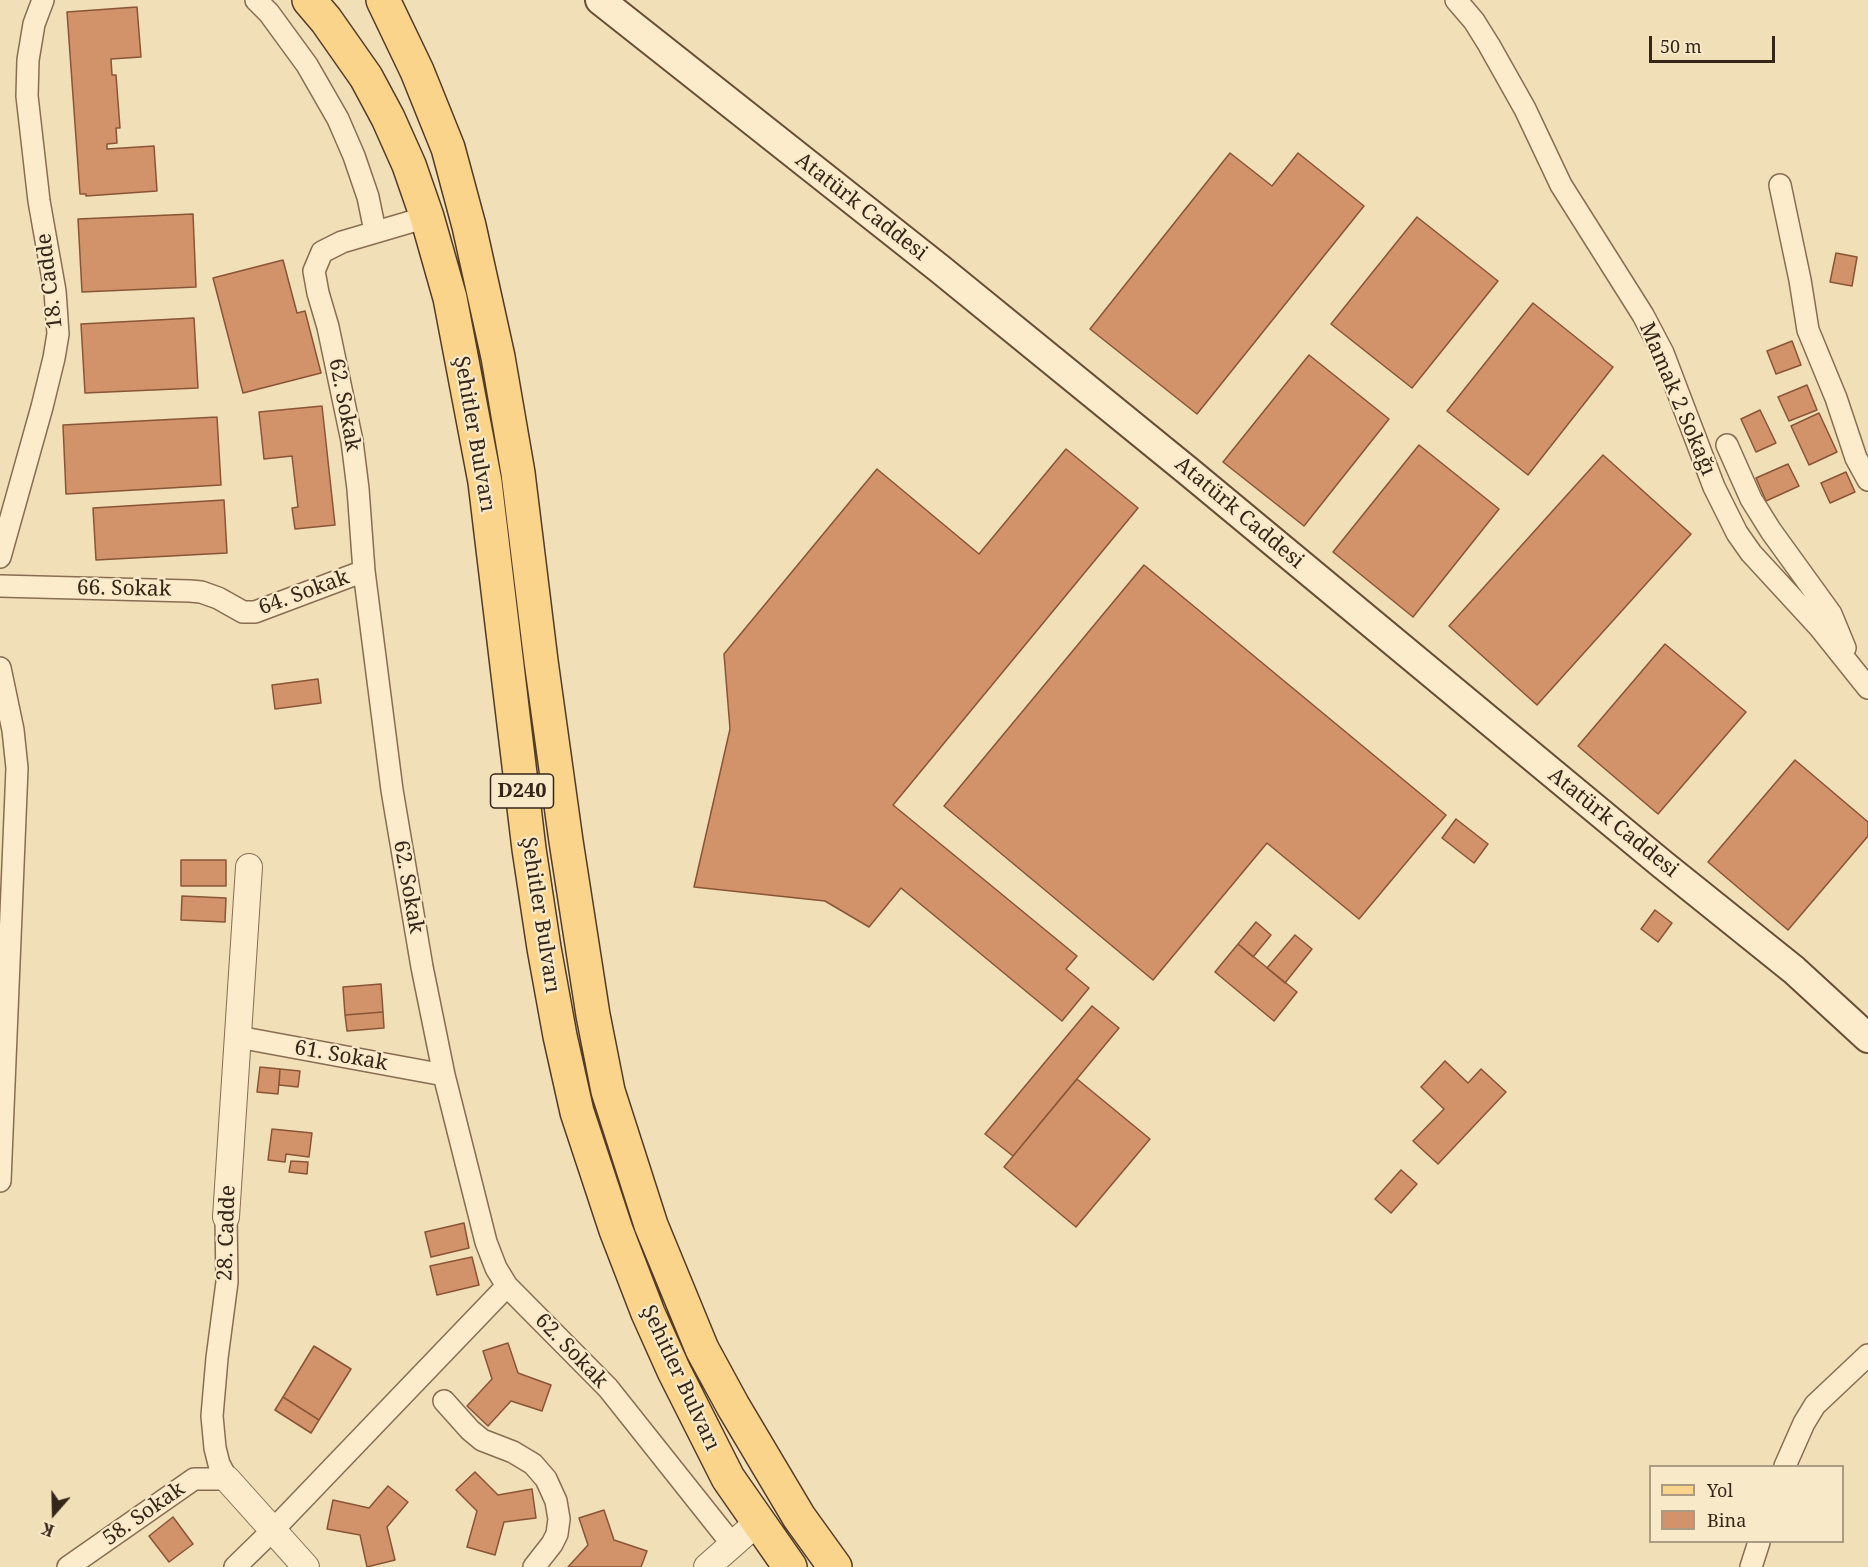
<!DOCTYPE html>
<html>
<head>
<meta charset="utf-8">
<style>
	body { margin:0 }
	#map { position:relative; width:1868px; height:1567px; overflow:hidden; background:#f1dfb8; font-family:"Noto Serif",serif }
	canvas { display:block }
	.legend { position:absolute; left:1649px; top:1465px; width:195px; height:78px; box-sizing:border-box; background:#f8e9c8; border:2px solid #aa9b82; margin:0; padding:8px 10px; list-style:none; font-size:18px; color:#352619 }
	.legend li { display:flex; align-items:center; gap:12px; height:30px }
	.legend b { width:30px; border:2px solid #aa9b82 }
	.north { position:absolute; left:24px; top:1483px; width:60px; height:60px; -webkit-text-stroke:4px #f8e9c8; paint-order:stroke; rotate:200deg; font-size:16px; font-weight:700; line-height:24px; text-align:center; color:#352619 }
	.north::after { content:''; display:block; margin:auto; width:21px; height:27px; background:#352619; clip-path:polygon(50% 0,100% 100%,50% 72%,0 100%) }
	.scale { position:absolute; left:1649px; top:36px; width:126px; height:27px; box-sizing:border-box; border:3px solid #352619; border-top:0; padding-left:8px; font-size:18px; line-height:21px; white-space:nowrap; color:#352619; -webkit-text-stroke:4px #f8e9c8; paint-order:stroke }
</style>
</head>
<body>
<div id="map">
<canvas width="1868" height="1567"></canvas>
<ul class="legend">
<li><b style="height:8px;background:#f9d48a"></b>Yol</li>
<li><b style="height:16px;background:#d2936a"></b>Bina</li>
</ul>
<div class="north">K</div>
<div class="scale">50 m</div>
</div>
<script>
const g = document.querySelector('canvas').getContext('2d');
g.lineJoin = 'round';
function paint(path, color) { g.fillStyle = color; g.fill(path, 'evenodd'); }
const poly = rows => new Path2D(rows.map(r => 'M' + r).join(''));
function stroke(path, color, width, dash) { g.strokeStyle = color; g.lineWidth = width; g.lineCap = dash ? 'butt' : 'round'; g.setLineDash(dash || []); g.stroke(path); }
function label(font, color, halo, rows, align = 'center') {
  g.font = font + ' "Noto Serif",serif'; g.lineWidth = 4.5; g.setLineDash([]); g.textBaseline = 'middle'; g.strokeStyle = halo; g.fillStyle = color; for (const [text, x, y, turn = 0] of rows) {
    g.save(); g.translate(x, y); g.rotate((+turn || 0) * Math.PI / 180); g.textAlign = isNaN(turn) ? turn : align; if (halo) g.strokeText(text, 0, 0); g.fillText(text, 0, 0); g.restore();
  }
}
const building = poly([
	[137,7,141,57,111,59,112,75,116,75,120,128,116,128,117,143,107,144,107,149,154,146,157,191,86,196,86,194,80,194,67,12,137,7],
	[1230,153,1272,186,1298,153,1364,206,1197,414,1090,329,1230,153],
	[193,214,196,287,82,292,78,219,193,214],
	[1417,217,1498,281,1412,388,1331,324,1417,217],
	[1836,253,1857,257,1852,286,1830,282,1836,253],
	[283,260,297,313,305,311,321,373,243,393,213,278,283,260],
	[1533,303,1613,367,1528,475,1447,411,1533,303],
	[194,318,198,388,85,393,81,324,194,318],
	[1792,341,1801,365,1776,374,1767,351,1792,341],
	[1309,355,1389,419,1304,526,1223,462,1309,355],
	[1807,385,1817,410,1789,421,1778,397,1807,385],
	[322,406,335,525,295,529,292,508,298,507,292,456,264,459,259,412,322,406],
	[1760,410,1776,443,1756,452,1741,419,1760,410],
	[1819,413,1837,452,1809,465,1791,426,1819,413],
	[217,417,221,485,66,494,63,425,217,417],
	[1419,445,1499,509,1413,617,1333,552,1419,445],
	[1066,449,1138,508,893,805,1077,956,1066,969,1089,988,1062,1021,901,888,869,927,825,901,694,887,730,729,724,654,877,469,979,554,1066,449],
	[1603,455,1691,534,1537,705,1449,626,1603,455],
	[1788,464,1799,486,1766,501,1756,478,1788,464],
	[1846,472,1855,492,1830,503,1821,483,1846,472],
	[224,500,227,553,96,560,93,508,224,500],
	[1144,565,1446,815,1359,919,1267,843,1153,980,944,806,1144,565],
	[1665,644,1746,712,1658,814,1578,746,1665,644],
	[318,679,321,703,275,709,272,685,318,679],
	[1795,760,1868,822,1868,836,1788,930,1708,862,1795,760],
	[1456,819,1488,844,1474,863,1442,838,1456,819],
	[181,860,226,860,226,886,181,886,181,860],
	[182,896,226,898,225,922,181,920,182,896],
	[1655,910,1672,923,1658,942,1641,929,1655,910],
	[1256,922,1271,935,1253,957,1238,944,1256,922],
	[1295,935,1312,949,1285,983,1267,968,1295,935],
	[1238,944,1297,992,1274,1021,1215,972,1238,944],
	[381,984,383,1012,345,1015,343,987,381,984],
	[1092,1006,1119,1028,1013,1156,985,1134,1092,1006],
	[383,1012,384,1028,347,1031,345,1015,383,1012],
	[1445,1061,1468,1083,1481,1069,1506,1092,1438,1164,1413,1141,1444,1109,1421,1087,1445,1061],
	[260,1067,280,1069,278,1094,257,1092,260,1067],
	[280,1069,300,1071,298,1087,279,1085,280,1069],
	[1077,1079,1150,1139,1076,1227,1004,1167,1077,1079],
	[272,1129,312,1133,309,1157,286,1154,285,1162,268,1160,272,1129],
	[291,1161,308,1162,307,1174,289,1172,291,1161],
	[1401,1170,1417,1184,1391,1213,1375,1199,1401,1170],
	[464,1223,469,1248,431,1257,425,1232,464,1223],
	[472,1257,479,1285,437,1295,430,1266,472,1257],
	[508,1343,518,1373,551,1385,542,1411,511,1401,488,1426,467,1406,492,1379,483,1351,508,1343],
	[314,1346,351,1369,319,1420,283,1397,314,1346],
	[283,1397,319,1420,311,1433,275,1410,283,1397],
	[475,1472,498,1495,532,1489,536,1518,504,1522,495,1555,467,1547,477,1511,456,1490,475,1472],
	[388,1486,408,1502,387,1527,395,1560,367,1567,360,1535,327,1529,333,1500,369,1508,388,1486],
	[604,1510,614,1540,647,1551,641,1567,568,1567,588,1545,579,1518,604,1510],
	[173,1517,193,1544,169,1562,149,1536,173,1517]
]);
paint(building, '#d2936a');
stroke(building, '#895536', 1.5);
const minor = poly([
	[256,0,269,13,307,65,338,119,354,156,368,197,375,231],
	[1456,0,1474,21,1489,45,1525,109,1561,185,1643,315,1663,353,1714,487,1737,533,1751,553,1820,628,1868,688],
	[1780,185,1800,280,1808,330,1836,398,1856,458,1868,480],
	[427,217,342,242,322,252,314,271,318,293,328,327,352,441,358,489,364,571,392,790,422,967,444,1075,486,1242,496,1268,507,1286,608,1388,732,1544],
	[1727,445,1751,499,1771,531,1831,614,1845,648],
	[0,557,42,407,54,358,58,334,55,291,39,201,27,96,28,60,34,24,43,0],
	[0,586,190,591,201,592,218,598,243,612,255,612,364,571],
	[0,668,13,730,17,768,0,1181],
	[238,1037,444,1075],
	[444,1401,470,1430,482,1440,513,1452,533,1464,546,1479,556,1501,559,1519,557,1534,552,1544,534,1567],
	[1785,1466,1804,1423,1815,1405,1868,1355],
	[68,1567,194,1479,227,1479,219,1464,215,1448,212,1416,217,1358,227,1282,226,1217],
	[235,1567,273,1530,507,1286],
	[1751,1567,1759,1542]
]);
const tertiary = poly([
	[226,1217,249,867],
	[227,1479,306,1567],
	[707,1567,758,1522]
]);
const secondary = poly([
	[600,0,940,269,1188,471,1662,864,1794,970,1868,1038]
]);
const primary = poly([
	[309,0,326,20,366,77,388,118,409,165,427,217,450,298,485,482,529,849,544,948,560,1036,577,1112,616,1230,648,1313,674,1371,728,1478,790,1567],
	[383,0,417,71,448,148,469,226,498,357,518,473,541,661,566,841,593,1015,608,1091,651,1225,702,1349,733,1406,799,1517,835,1567]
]);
stroke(minor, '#886d52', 24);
stroke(tertiary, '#886d52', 28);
stroke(secondary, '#694e36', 32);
stroke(primary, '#543b27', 36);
stroke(minor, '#fceccb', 21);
stroke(tertiary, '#fceccb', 26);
stroke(secondary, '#fceccb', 28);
stroke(primary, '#f9d48a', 33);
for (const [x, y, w] of [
	[522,791,63]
]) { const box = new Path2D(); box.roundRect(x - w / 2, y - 17, w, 34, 4.5); g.fillStyle = '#f8e9c8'; g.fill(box); stroke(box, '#352619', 1.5); }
label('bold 20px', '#352619', null, [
	["D240",522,791]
]);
label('21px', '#352619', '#f8e9c8', [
	["Atatürk Caddesi",861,207,38],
	["18. Cadde",50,281,-97],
	["Mamak 2 Sokağı",1677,399,67],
	["62. Sokak",344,405,79],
	["Şehitler Bulvarı",474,434,80],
	["Atatürk Caddesi",1239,513,40],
	["66. Sokak",124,589,1],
	["64. Sokak",304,593,-20],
	["Atatürk Caddesi",1613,823,39],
	["62. Sokak",408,887,80],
	["Şehitler Bulvarı",540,915,81],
	["61. Sokak",341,1056,10],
	["28. Cadde",227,1233,-88],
	["62. Sokak",571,1351,46],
	["Şehitler Bulvarı",680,1378,65],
	["58. Sokak",144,1514,-35]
]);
</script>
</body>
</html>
